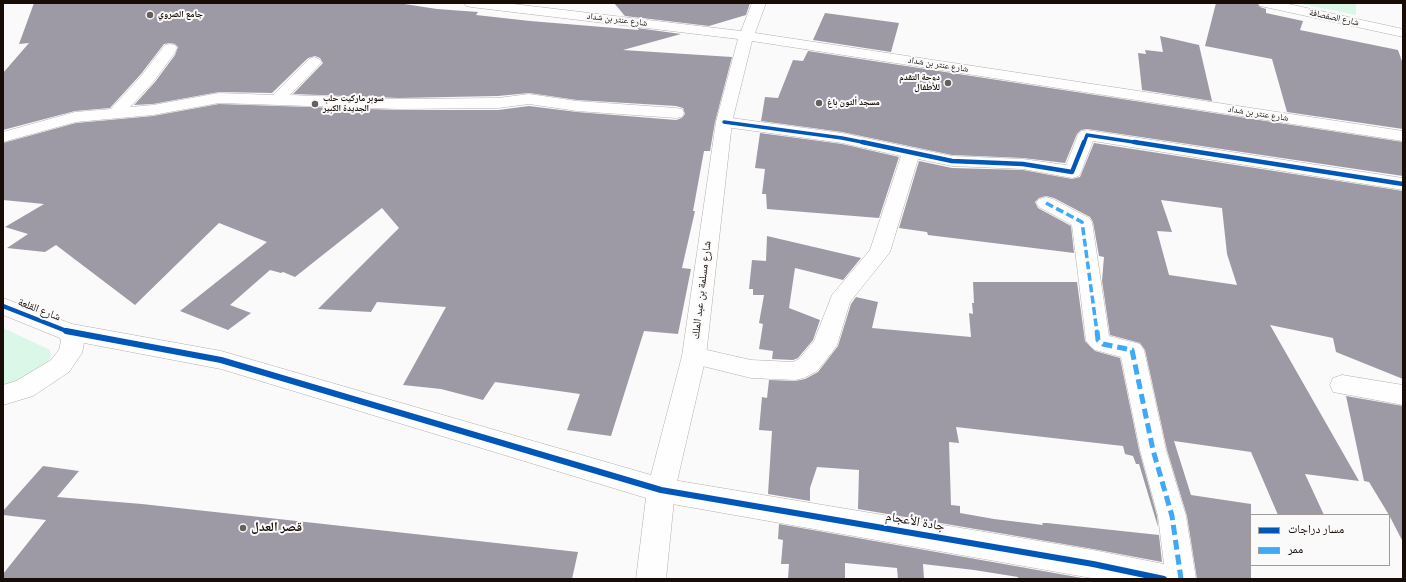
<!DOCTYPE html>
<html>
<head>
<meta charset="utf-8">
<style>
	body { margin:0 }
	#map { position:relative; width:1406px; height:582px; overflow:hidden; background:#fafafa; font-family:"Titillium Web","Noto Naskh Arabic",sans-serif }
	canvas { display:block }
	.frame { position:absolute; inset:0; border:4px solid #180c06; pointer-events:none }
	.legend { position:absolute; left:1250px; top:514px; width:140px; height:52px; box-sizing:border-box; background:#fafafa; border:1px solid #a09b98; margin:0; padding:5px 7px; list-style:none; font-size:12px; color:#180c06 }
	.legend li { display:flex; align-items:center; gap:8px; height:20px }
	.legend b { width:20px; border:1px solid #a09b98 }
</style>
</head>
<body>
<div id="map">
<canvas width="1406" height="582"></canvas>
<div class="frame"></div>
<ul class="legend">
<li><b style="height:5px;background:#0057b8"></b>مسار دراجات</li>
<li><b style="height:5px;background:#3fa9f5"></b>ممر</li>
</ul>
</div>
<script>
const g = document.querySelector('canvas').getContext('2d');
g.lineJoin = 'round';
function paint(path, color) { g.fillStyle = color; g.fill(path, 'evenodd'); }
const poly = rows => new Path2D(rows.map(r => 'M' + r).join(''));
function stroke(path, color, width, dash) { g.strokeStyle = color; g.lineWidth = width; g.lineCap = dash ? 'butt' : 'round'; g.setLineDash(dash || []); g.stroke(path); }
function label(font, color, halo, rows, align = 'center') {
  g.font = font + ' "Titillium Web","Noto Naskh Arabic",sans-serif'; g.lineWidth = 4; g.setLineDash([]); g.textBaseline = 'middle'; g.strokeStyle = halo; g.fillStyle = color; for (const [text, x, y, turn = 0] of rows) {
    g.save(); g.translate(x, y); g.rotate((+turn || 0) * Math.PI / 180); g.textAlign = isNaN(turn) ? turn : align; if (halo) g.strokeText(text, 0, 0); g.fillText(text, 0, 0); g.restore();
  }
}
paint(poly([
	[1297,3,1356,3,1356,15],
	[3,328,50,350,51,357,45,366,37,373,8,384,3,385]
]), '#dbf7e7');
paint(poly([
	[34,3,398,3,437,9,478,12,476,15,530,21,639,30,637,28,681,34,623,50,732,57,715,122,710,151,704,151,693,211,695,211,682,268,691,269,678,334,644,331,611,436,567,430,580,394,495,382,483,400,441,389,403,385,446,307,377,302,371,312,318,309,399,228,382,208,295,277,283,272,281,273,270,270,230,305,251,313,228,330,180,311,267,242,219,223,135,305,56,245,45,252,7,248,28,234,5,227,44,204,3,200,3,143,76,123,153,116,219,104,399,110,498,110,529,106,577,112,676,120,682,118,685,114,683,108,676,106,577,100,529,93,498,96,399,98,293,94,323,63,320,58,315,56,308,58,272,93,219,92,153,104,134,105,155,82,175,55,178,47,175,44,170,43,164,44,141,74,110,108,75,111,3,130,3,73,29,43,19,44],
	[614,3,750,3,746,15,709,26,625,16],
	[1216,3,1257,3,1260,7,1266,9,1266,13,1303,21,1300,30,1398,50,1403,64,1403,129,1287,112,1272,59,1205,46],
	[825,13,899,23,891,52,813,40],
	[1160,36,1199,45,1212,101,1142,90,1138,53,1146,54,1145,50,1163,52],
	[808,51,1403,142,1403,176,1087,129,1081,130,1077,134,1065,163,1023,158,952,155,842,132,761,121,765,97,778,98,793,60,803,61],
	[760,133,842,144,899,157,879,218,767,209,766,194,762,194,765,169,755,168],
	[1094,143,1403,191,1403,379,1336,352,1333,338,1270,325,1359,481,1305,474,1324,515,1278,515,1251,452,1174,441,1191,495,1251,504,1251,579,1197,579,1187,516,1167,450,1145,350,1140,343,1110,335,1102,281,1104,257,1099,256,1093,222,1090,217,1054,198,1046,196,1039,198,1035,202,1038,208,1071,226,1074,253,928,235,927,232,899,228,919,161,952,168,1023,170,1072,179,1080,177],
	[1161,200,1222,208,1227,254,1237,285,1169,275,1157,231,1172,232],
	[767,236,861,258,843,280,795,268,789,308,820,320,813,340,798,358,793,360,772,359,773,351,759,349,763,324,759,323,764,295,753,295,753,289,749,289,752,260,766,261],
	[973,282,1077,282,1085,341,1095,351,1120,358,1139,450,1157,516,1158,527,1139,464,1136,464,1133,456,1125,454,1123,446,956,427,959,443,949,442,951,505,960,506,960,513,994,519,1043,525,1042,523,1047,523,1159,535,1162,562,1093,549,858,509,859,470,817,467,810,488,810,501,768,494,772,431,759,430,762,397,767,398,769,380,795,381,805,379,818,372,838,346,851,304,856,297,878,302,872,328,971,337,969,313,973,314,972,303,974,303],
	[1346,396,1403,406,1403,542,1389,515,1369,482,1364,481],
	[43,466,79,471,57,497,142,504,578,552,572,579,3,579,3,574,46,520,3,515,3,511],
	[779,524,1088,579,1018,579,1018,577,974,570,923,564,924,579,898,579,897,568,845,563,845,579,788,579,789,564,781,564,783,540,778,539]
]), '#9d9aa6');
const street = poly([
	[1258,3,1284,3,1403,29,1403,37,1265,7,1260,6,1258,3],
	[170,44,175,45,177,48,174,54,154,81,130,107,153,105,219,93,273,95,309,59,314,57,319,59,322,62,290,95,399,99,498,98,529,94,577,101,676,108,682,109,684,113,682,117,676,118,577,111,529,104,498,108,399,109,219,103,153,115,76,122,3,142,3,132,75,112,111,109,142,75,165,45,170,44],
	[724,117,842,133,952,156,1023,159,1066,165,1078,135,1081,131,1087,130,1403,178,1403,190,1093,141,1081,172,1079,176,1072,178,1023,169,952,166,918,159,890,252,850,302,837,345,833,351,817,371,804,378,795,380,751,378,686,362,682,356,686,350,694,347,751,360,793,362,799,359,814,341,832,295,870,250,901,156,842,143,718,126,716,122,718,118,724,117],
	[1046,197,1053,199,1089,218,1092,222,1109,336,1140,344,1144,350,1166,450,1186,516,1196,579,1097,579,661,502,651,499,647,490,651,481,661,478,1093,550,1164,564,1158,516,1140,450,1121,357,1095,350,1090,346,1086,340,1072,225,1039,207,1036,203,1039,199,1046,197],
	[1342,375,1403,385,1403,405,1333,392,1330,385,1333,378,1342,375]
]);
const secondary = poly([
	[464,3,505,3,741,31,752,3,766,3,755,33,1403,131,1403,141,752,41,732,122,706,356,675,490,666,579,636,579,646,498,221,369,84,343,82,353,69,372,33,396,3,405,3,385,16,381,51,360,59,350,61,341,60,338,3,315,3,298,72,324,221,351,651,475,682,356,716,122,738,39,471,7,466,6,464,3]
]);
stroke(street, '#b4aeab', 1);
stroke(secondary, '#b4aeab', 1);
paint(street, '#fefefe');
paint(secondary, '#fefefe');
stroke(poly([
	[1046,203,1082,222,1097,332]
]), '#3fa9f5', 3.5, [8, 3.5]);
stroke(poly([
	[1097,331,1098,340,1103,344,1132,350,1153,450,1172,516,1181,579]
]), '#3fa9f5', 5, [10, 5]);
stroke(poly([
	[724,122,842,138,867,143],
	[1084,143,1087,135,1140,143]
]), '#0057b8', 3.5);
stroke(poly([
	[862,142,952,161,1023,164,1072,172,1084,142],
	[1134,142,1403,184],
	[3,306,69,332]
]), '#0057b8', 4.5);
stroke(poly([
	[66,331,221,360,661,490,1093,564,1164,579]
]), '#0057b8', 6);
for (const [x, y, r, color] of [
	[150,15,4,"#675f5b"],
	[948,83,4,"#675f5b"],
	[819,103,4,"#675f5b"],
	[315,104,4,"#675f5b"],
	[243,528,4,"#675f5b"]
]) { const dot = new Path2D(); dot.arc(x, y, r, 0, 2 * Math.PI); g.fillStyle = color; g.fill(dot); stroke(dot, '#fafafa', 1.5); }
label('bold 9px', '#180c06', '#fafafa', [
	["جامع الصروي",158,15],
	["دوحة التقدم",940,78,"right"],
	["للأطفال",940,88,"right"],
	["سوبر ماركيت حلب",323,99],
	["الجديدة الكبير",323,109],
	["مسجد ألتون باغ",827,103]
], 'left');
label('9px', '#180c06', '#fafafa', [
	["شارع الصفصافة",1334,18,12],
	["شارع عنتر بن شداد",617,20,7],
	["شارع عنتر بن شداد",938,65,9],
	["شارع عنتر بن شداد",1258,114,9]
]);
label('11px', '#180c06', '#fafafa', [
	["شارع مسلمة بن عبد الملك",702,290,-83],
	["شارع القلعة",39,310,21]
]);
label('13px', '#180c06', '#fafafa', [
	["جادة الأعجام",915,522,10]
]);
label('bold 13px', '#180c06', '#fafafa', [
	["قصر العدل",251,528]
], 'left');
</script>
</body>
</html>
